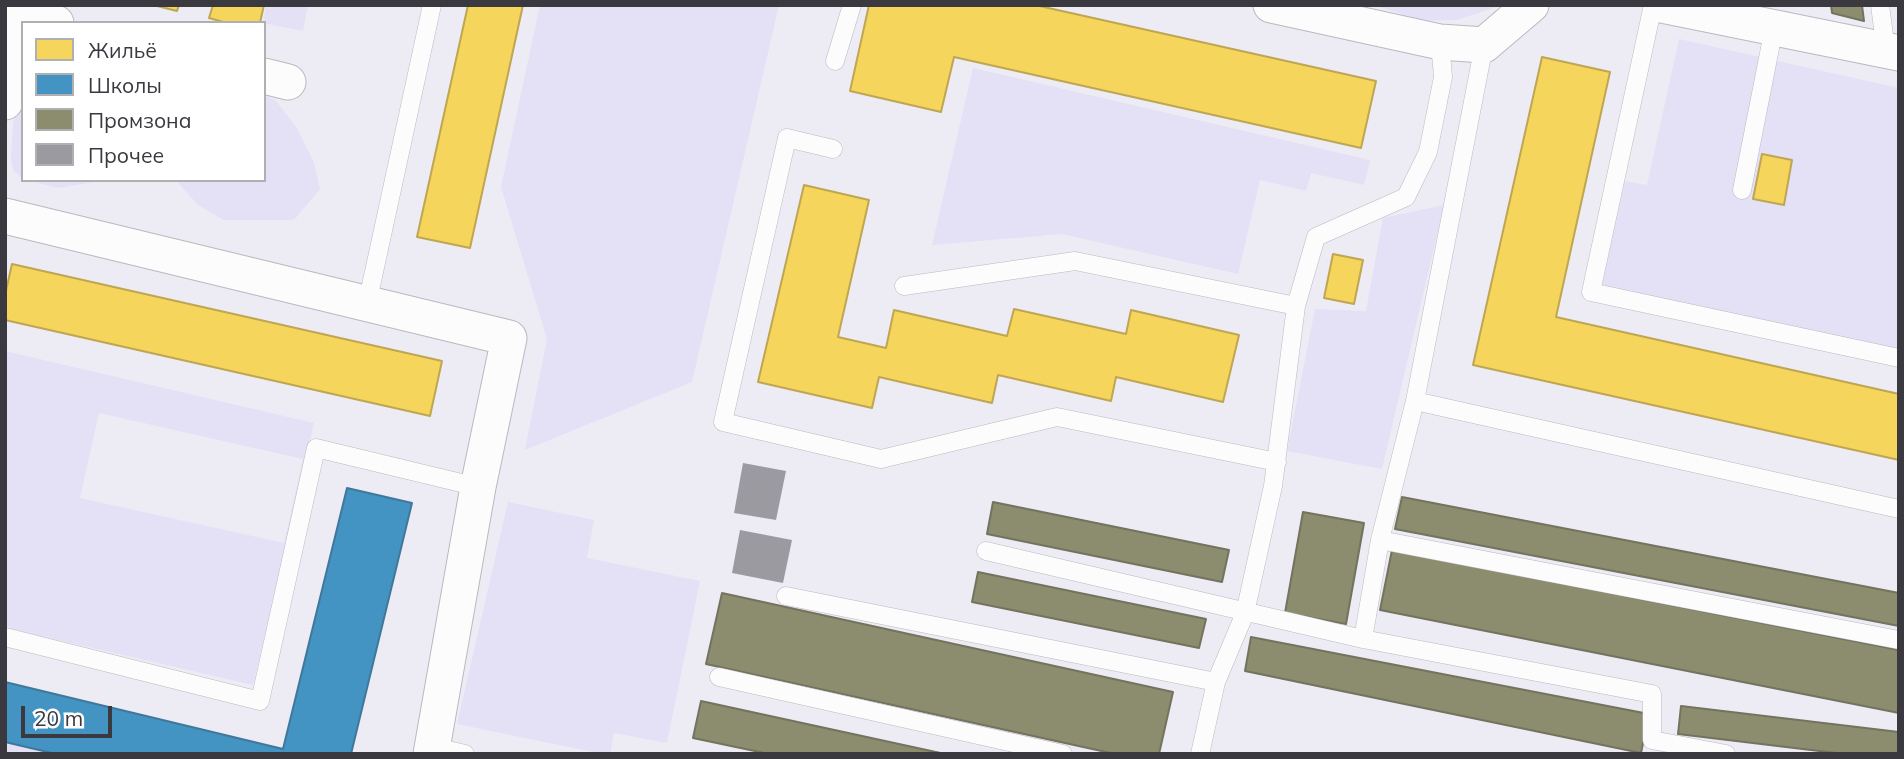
<!DOCTYPE html>
<html>
<head>
<meta charset="utf-8">
<style>
	body { margin:0 }
	#map { position:relative; width:1904px; height:759px; overflow:hidden; background:#edecf4; font-family:Mulish,sans-serif }
	canvas { display:block }
	.frame { position:absolute; inset:0; border:7px solid #3a393f; pointer-events:none }
	.legend { position:absolute; left:21px; top:21px; width:245px; height:161px; box-sizing:border-box; background:#fff; border:2px solid #b0b0b2; margin:0; padding:9px 12px; list-style:none; font-size:21px; color:#3a393f }
	.legend li { display:flex; align-items:center; gap:14px; height:35px }
	.legend b { width:35px; border:2px solid #b0b0b2 }
	.scale { position:absolute; left:21px; top:706px; width:91px; height:32px; box-sizing:border-box; border:4px solid #3a393f; border-top:0; padding-left:9px; font-size:21px; line-height:24px; white-space:nowrap; color:#3a393f; -webkit-text-stroke:5px #fff; paint-order:stroke }
</style>
</head>
<body>
<div id="map">
<canvas width="1904" height="759"></canvas>
<div class="frame"></div>
<ul class="legend">
<li><b style="height:19px;background:#f6d55c"></b>Жильё</li>
<li><b style="height:19px;background:#4393c3"></b>Школы</li>
<li><b style="height:19px;background:#8c8c6e"></b>Промзона</li>
<li><b style="height:19px;background:#9a9aa0"></b>Прочее</li>
</ul>
<div class="scale">20 m</div>
</div>
<script>
const g = document.querySelector('canvas').getContext('2d');
g.lineJoin = 'round';
function paint(path, color) { g.fillStyle = color; g.fill(path, 'evenodd'); }
const poly = rows => new Path2D(rows.map(r => 'M' + r).join(''));
function stroke(path, color, width, dash) { g.strokeStyle = color; g.lineWidth = width; g.lineCap = dash ? 'butt' : 'round'; g.setLineDash(dash || []); g.stroke(path); }
paint(poly([
	[266,5,308,5,303,31,263,23],
	[540,5,779,5,692,382,525,450,547,339,501,187],
	[1374,5,1502,5,1457,20,1423,21],
	[1679,39,1899,88,1899,351,1602,285,1625,181,1647,185],
	[973,68,1370,160,1364,185,1311,173,1306,191,1260,180,1238,274,1062,234,932,245],
	[23,84,23,179,13,170,11,158,13,124],
	[264,95,276,101,297,128,314,163,320,189,294,220,224,220,198,205,176,180,264,180],
	[27,180,106,180,58,188],
	[1444,205,1382,469,1287,451,1315,309,1366,311,1383,218],
	[5,351,314,423,253,685,11,629,5,624],
	[99,413,303,459,284,543,80,498],
	[508,502,594,520,587,558,700,581,667,743,614,733,610,754,603,754,457,724],
	[5,741,56,754,5,754]
]), '#e4e0f6');
const homes = poly([
	[153,5,179,5,177,11,153,5],
	[213,5,264,5,260,23,227,23,209,18,213,5],
	[468,5,523,5,470,248,417,237,468,5],
	[869,5,1035,5,1376,81,1361,148,954,57,941,112,850,91,869,5],
	[1542,57,1610,72,1556,317,1899,394,1899,460,1473,365,1542,57],
	[1762,154,1792,160,1784,205,1753,199,1762,154],
	[804,185,869,200,838,337,886,348,894,310,1007,336,1014,309,1126,334,1131,310,1239,335,1223,402,1116,377,1111,401,998,375,992,403,879,377,872,408,758,382,804,185],
	[1333,254,1363,260,1354,304,1324,298,1333,254],
	[12,264,442,361,430,416,5,320,5,295,12,264]
]);
paint(homes, '#f6d55c');
stroke(homes, '#bea653', 2);
const schools = poly([
	[347,488,412,503,351,754,56,754,5,742,5,682,283,749,347,488]
]);
paint(schools, '#4393c3');
stroke(schools, '#40789b', 2);
const industry = poly([
	[1831,5,1862,5,1864,21,1832,13,1831,5],
	[1402,497,1899,593,1899,626,1395,529,1402,497],
	[993,502,1229,550,1222,582,987,534,993,502],
	[1303,512,1364,523,1346,624,1285,613,1303,512],
	[1392,550,1899,650,1899,713,1380,610,1392,550],
	[978,572,1206,619,1199,648,972,602,978,572],
	[722,593,1173,692,1159,754,1115,754,706,664,722,593],
	[1251,637,1649,714,1641,753,1245,671,1251,637],
	[701,701,945,754,769,754,693,738,701,701],
	[1681,706,1899,732,1899,754,1844,754,1678,734,1681,706]
]);
paint(industry, '#8c8c6e');
stroke(industry, '#737360', 2);
paint(poly([
	[743,463,786,471,776,520,734,513],
	[740,530,792,540,783,583,732,573]
]), '#9a9aa0');
const service = poly([
	[1653,5,1591,292,1899,358],
	[1880,5,1886,51],
	[1484,45,1415,401,1380,540,1363,639,1652,694,1652,740,1726,754],
	[835,61,852,5],
	[833,149,787,138,723,422,881,459,1057,417,1277,462],
	[1742,190,1774,28],
	[904,286,1075,261,1296,306],
	[367,304,432,5],
	[1415,401,1899,509],
	[1380,540,1899,640],
	[986,551,1363,639],
	[786,596,1216,682],
	[5,637,260,701,316,448,478,487],
	[719,677,1063,754],
	[431,746,465,754],
	[1200,754,1216,682,1245,613,1273,486,1296,306,1316,237,1406,197,1428,152,1443,77,1440,42]
]);
const minor = poly([
	[1271,5,1440,42,1484,45,1531,5],
	[1662,5,1899,53],
	[5,10,56,23],
	[264,76,288,82],
	[5,102,23,26],
	[5,216,509,338,478,487,431,754]
]);
stroke(service, '#bab9bf', 19);
stroke(minor, '#bab9bf', 37);
stroke(service, '#fcfcfd', 18);
stroke(minor, '#fcfcfd', 35);
</script>
</body>
</html>
